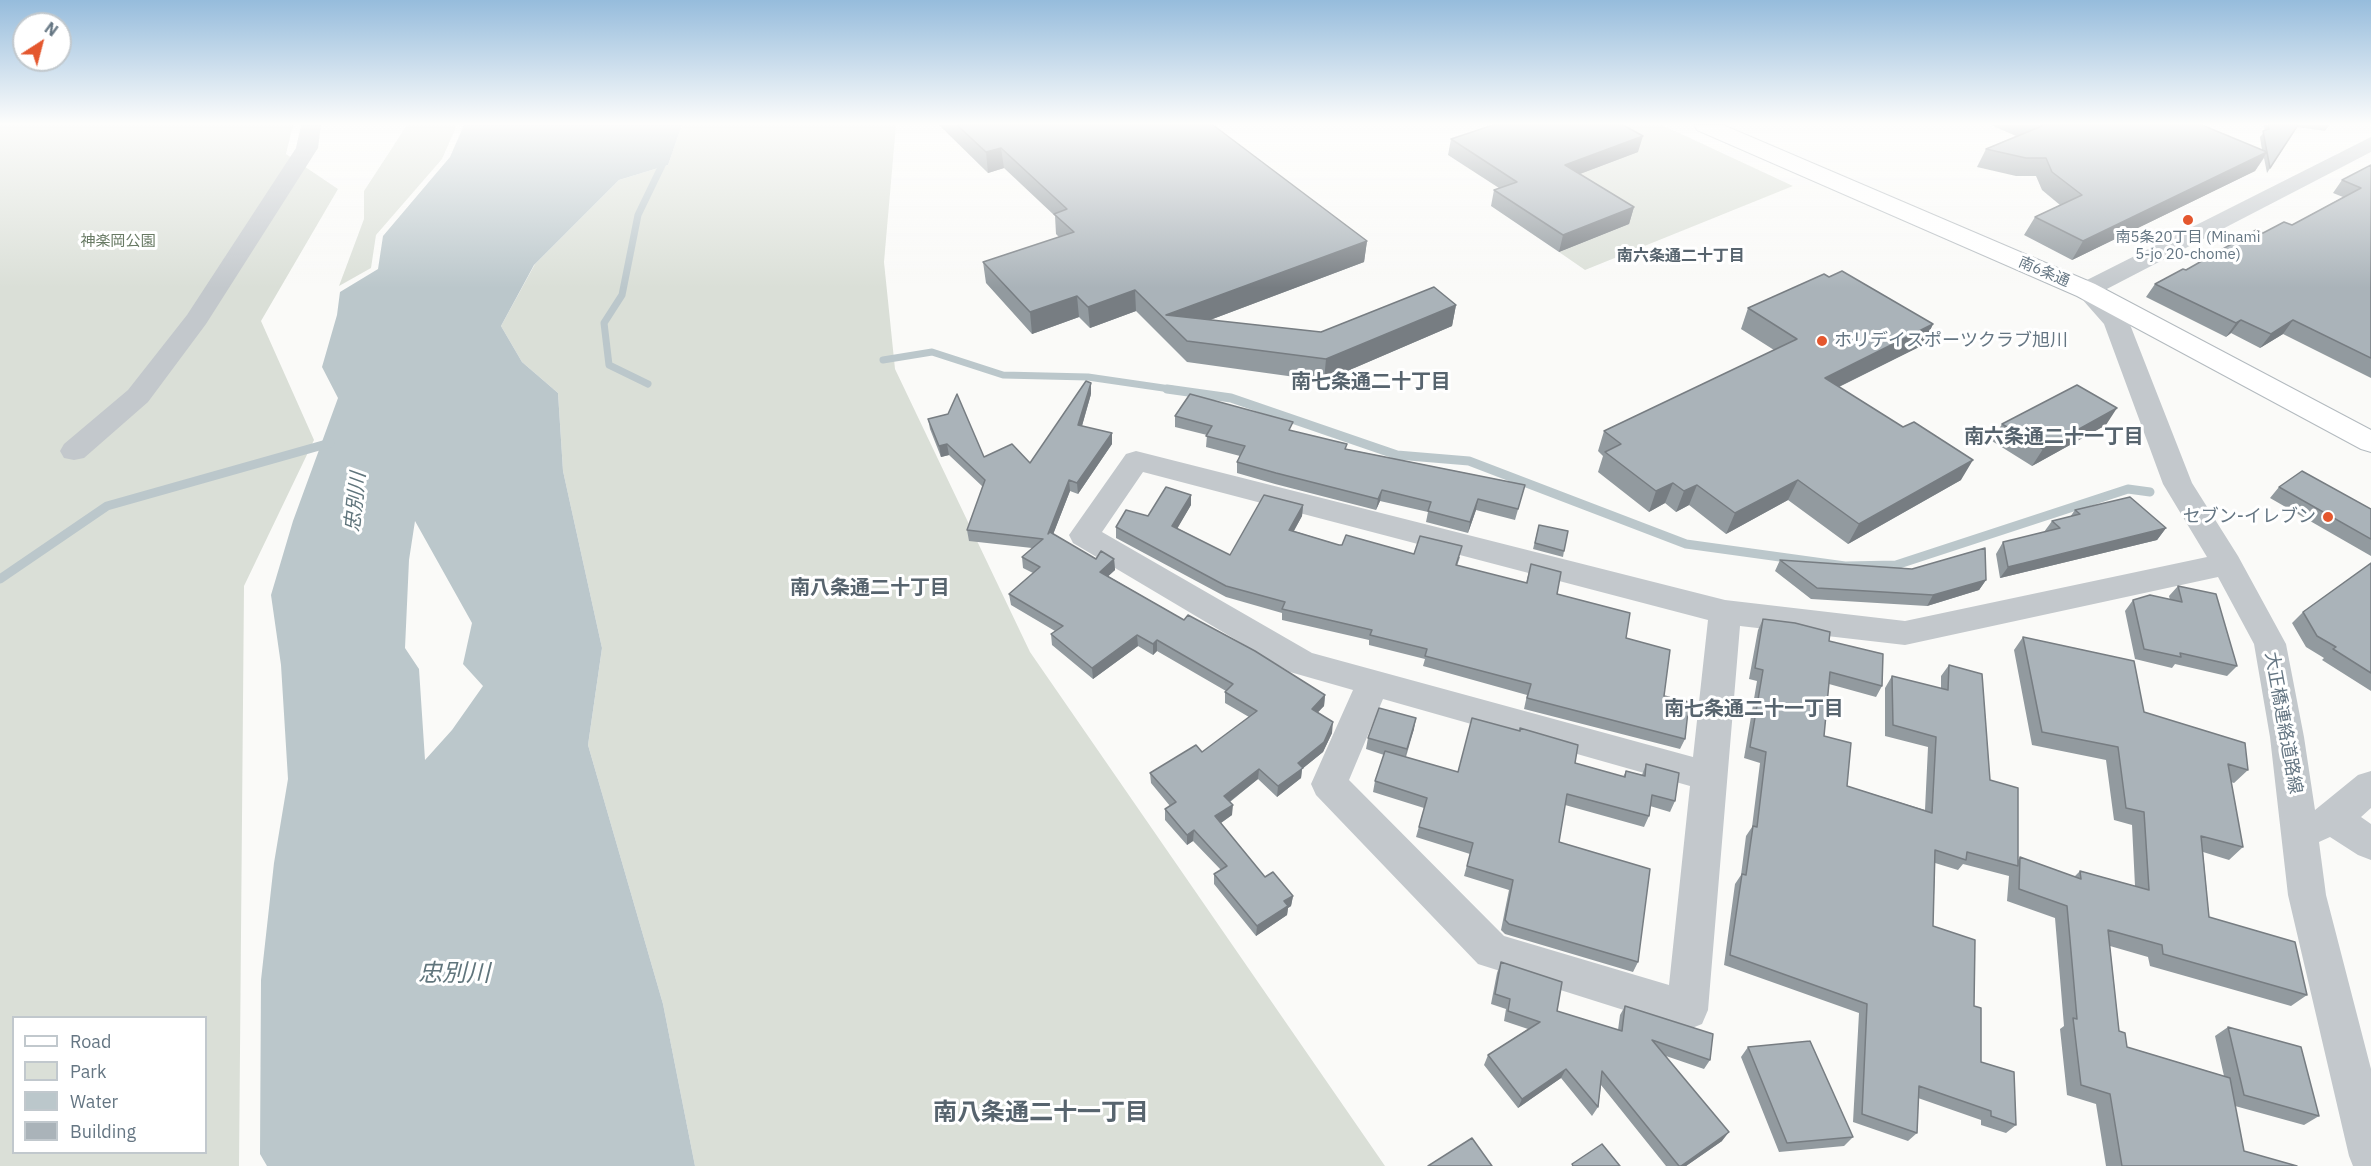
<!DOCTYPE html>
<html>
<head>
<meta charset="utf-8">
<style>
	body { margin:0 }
	#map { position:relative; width:2371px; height:1166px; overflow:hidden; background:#fafaf8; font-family:"IBM Plex Sans",sans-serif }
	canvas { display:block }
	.legend { position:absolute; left:12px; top:1016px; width:195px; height:138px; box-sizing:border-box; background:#fff; border:2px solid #c1c8cd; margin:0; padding:8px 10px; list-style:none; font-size:18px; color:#657683 }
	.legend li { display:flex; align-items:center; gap:12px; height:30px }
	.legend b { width:30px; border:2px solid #c1c8cd }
	.north { position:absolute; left:12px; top:12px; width:60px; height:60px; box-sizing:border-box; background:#fff; border:2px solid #c1c8cd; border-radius:50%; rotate:36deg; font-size:16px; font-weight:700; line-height:24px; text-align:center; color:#657683 }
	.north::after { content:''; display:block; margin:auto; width:21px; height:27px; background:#e4572e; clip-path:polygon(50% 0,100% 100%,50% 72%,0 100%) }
</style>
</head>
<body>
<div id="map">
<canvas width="2371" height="1166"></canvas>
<ul class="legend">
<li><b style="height:8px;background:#fff"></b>Road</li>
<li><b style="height:16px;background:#dadfd7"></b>Park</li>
<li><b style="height:16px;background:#bbc7cb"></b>Water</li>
<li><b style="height:16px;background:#aab3b9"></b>Building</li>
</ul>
<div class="north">N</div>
</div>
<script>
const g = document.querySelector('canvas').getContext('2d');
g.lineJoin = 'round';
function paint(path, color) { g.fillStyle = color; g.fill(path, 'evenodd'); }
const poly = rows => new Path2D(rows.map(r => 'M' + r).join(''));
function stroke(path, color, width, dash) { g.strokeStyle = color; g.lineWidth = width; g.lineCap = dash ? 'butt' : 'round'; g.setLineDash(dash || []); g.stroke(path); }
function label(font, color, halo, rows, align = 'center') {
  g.font = font + ' "IBM Plex Sans","Noto Sans JP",sans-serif'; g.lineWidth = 6; g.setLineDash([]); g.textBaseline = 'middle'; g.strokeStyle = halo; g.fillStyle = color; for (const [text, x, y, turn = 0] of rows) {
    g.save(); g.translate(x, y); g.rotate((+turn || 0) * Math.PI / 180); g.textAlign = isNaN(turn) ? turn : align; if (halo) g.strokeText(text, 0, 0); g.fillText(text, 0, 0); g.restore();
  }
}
paint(poly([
	[0,125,293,125,286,154,338,189,261,321,314,440,244,586,239,1166,0,1166],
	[14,1018,206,1018,206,1152,14,1152],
	[407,125,457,125,442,159,376,235,371,268,339,286,364,219,364,191],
	[682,125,896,125,884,262,895,369,1030,652,1385,1166,695,1166,663,1004,588,745,602,648,563,471,558,393,522,362,501,326,535,264,619,180,668,165],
	[1591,125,1662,125,1793,186,1585,270,1559,252,1629,224,1561,181]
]), '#dadfd7');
paint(poly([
	[464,125,682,125,668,165,619,180,534,265,501,326,522,362,558,393,563,471,602,648,588,745,663,1004,695,1166,267,1166,260,1154,261,980,274,863,288,779,281,665,271,595,293,521,338,398,322,367,337,315,340,292,378,269,383,236,450,157],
	[415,521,472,623,463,664,483,686,452,730,425,760,419,669,405,648,409,560]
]), '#bbc7cb');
stroke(poly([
	[883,360,932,352,1003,375,1088,377,1177,390],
	[648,384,609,365,604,323,622,295,638,215,666,157]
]), '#bbc7cb', 7);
stroke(poly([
	[1167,389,1231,398,1397,455,1469,461,1686,544,1845,566,1896,565,2128,489,2150,492],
	[0,579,107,506,330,443]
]), '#bbc7cb', 9);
const secondary = poly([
	[1694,125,1723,125,2095,284,2371,430,2371,452,2361,449,2077,296,1697,130,1694,125]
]);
stroke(secondary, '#b3babf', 2);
paint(poly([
	[301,125,321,125,318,148,206,324,148,402,84,458,74,460,64,458,60,451,64,444,128,390,187,315,296,148,301,125],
	[2371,137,2371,152,2101,292,2129,322,2192,483,2238,556,2286,644,2304,737,2315,810,2358,775,2371,771,2371,808,2361,817,2371,824,2371,860,2358,855,2330,837,2319,842,2326,895,2371,1069,2371,1166,2353,1166,2349,1156,2288,895,2270,737,2254,644,2218,577,1905,645,1740,626,1708,1010,1702,1024,1687,1030,1478,964,1316,795,1311,784,1353,690,1290,672,1073,543,1069,535,1126,454,1136,451,1725,600,1905,621,2207,557,2163,484,2104,324,2074,290,2077,285,2371,137],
	[1143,472,1708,620,1693,757,1312,653,1102,532,1143,472],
	[1383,699,1690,786,1669,985,1504,936,1349,780,1383,699]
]), '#c3c8cc');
paint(secondary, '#fff');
paint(poly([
	[939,125,1213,125,1367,241,1364,262,1210,320,1321,332,1456,305,1452,326,1324,381,1187,362,1136,311,1090,328,1079,317,1032,334,986,283,983,262,1059,237,1056,234,1055,216,1004,168,988,173],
	[1991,125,2202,125,2262,150,2260,137,2265,131,2264,125,2328,125,2329,126,2325,131,2297,127,2267,173,2264,158,2255,171,2072,260,2024,235,2035,217,2060,205,2042,190,2036,176,2016,176,1977,167,1986,149,2016,136],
	[1451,139,1638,152,1580,174,1634,207,1629,224,1559,252,1491,206,1494,190,1499,188,1448,155],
	[2371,165,2371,378,2283,334,2260,348,2231,333,2226,337,2146,297,2155,284,2263,233,2292,225,2343,197,2333,193,2342,180],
	[1829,277,1933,324,1923,345,1839,387,1961,480,1848,544,1788,500,1726,534,1689,505,1676,512,1665,503,1649,512,1598,472,1603,456,1598,451,1604,431,1774,350,1741,329,1748,308],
	[1091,394,1082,426,1112,444,1078,494,1070,491,1053,534,1096,559,1114,559,1115,570,1108,576,1184,620,1325,695,1324,706,1317,712,1332,733,1323,752,1302,769,1301,778,1277,797,1258,779,1230,802,1232,815,1221,823,1265,877,1293,896,1291,906,1288,908,1287,915,1256,936,1214,884,1214,874,1221,870,1193,841,1187,845,1165,820,1165,809,1170,806,1151,783,1150,773,1202,752,1249,717,1225,703,1225,692,1226,691,1157,651,1153,655,1138,646,1093,679,1052,645,1051,634,1055,631,1011,605,1009,594,1033,573,1023,568,1022,557,1032,548,969,541,967,530,983,487,949,455,941,457,930,429,928,419,984,457,1030,463],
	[1175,416,1292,431,1346,449,1525,485,1515,520,1476,510,1468,533,1426,522,1428,512,1380,501,1376,510,1275,484,1237,473,1237,462,1240,456,1206,447,1207,435,1175,427],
	[2002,424,2106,425,2032,466,1992,441],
	[2279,487,2371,509,2371,556,2270,498],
	[1191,505,1177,528,1230,555,1303,505,1302,516,1294,531,1339,545,1414,554,1460,557,1457,566,1526,583,1531,564,1557,594,1626,638,1664,696,1685,739,1680,749,1524,709,1527,695,1423,666,1425,659,1369,645,1369,640,1282,620,1282,613,1226,597,1116,538,1116,527,1148,516],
	[2075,510,2166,528,2157,540,2000,578,1996,554,2003,542,2044,532,2052,521,2070,517],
	[1539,525,1564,551,1563,557,1533,549],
	[1780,560,1986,580,1979,590,1927,606,1811,599,1775,571],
	[2371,563,2371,691,2322,660,2324,658,2306,647,2292,623,2303,612],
	[2178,586,2237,666,2227,676,2175,664,2172,668,2135,659,2125,611,2133,600,2170,600,2169,596],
	[1763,619,1829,641,1882,686,1876,697,1829,684,1824,736,1847,786,1925,810,1928,747,1885,736,1885,688,1892,676,1941,689,1941,676,1949,665,2018,860,2020,857,2074,877,2080,871,2135,886,2132,825,2114,820,2106,760,2032,745,2014,650,2023,637,2144,712,2248,770,2234,783,2231,782,2243,847,2229,860,2203,852,2209,917,2307,995,2291,1006,2150,966,2148,957,2110,946,2119,1031,2127,1047,2224,1076,2215,1036,2228,1027,2319,1116,2304,1125,2235,1106,2244,1151,2297,1166,2106,1166,2096,1104,2067,1095,2060,1029,2064,1026,2055,918,2007,901,2009,876,1963,864,1958,870,1935,863,1933,926,1974,1006,1981,1062,2016,1125,2006,1133,1981,1125,1981,1120,1918,1098,1917,1133,1908,1141,1853,1122,1859,1013,1724,965,1735,884,1741,875,1746,836,1752,827,1760,763,1744,758,1757,681,1749,679,1758,630],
	[1414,729,1406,757,1458,772,1575,763,1623,777,1626,771,1642,775,1646,764,1675,801,1670,812,1650,806,1649,816,1644,827,1565,805,1559,842,1638,962,1633,972,1505,934,1501,930,1509,890,1464,876,1470,854,1416,837,1424,808,1373,792,1375,781,1384,755,1366,749,1368,738],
	[1501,962,1557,1011,1618,1030,1620,1015,1625,1006,1710,1060,1704,1069,1666,1056,1722,1141,1686,1166,1666,1166,1601,1085,1598,1107,1592,1116,1561,1078,1518,1108,1484,1065,1488,1055,1528,1029,1504,1021,1506,1009,1491,1004,1497,973],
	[1748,1047,1853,1137,1844,1146,1779,1152,1741,1057]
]), '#929a9f');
paint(poly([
	[1643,136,1638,152,1561,181,1565,165],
	[1001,148,1004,168,988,173,986,152],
	[2267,152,2255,171,2072,260,2083,241],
	[1634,207,1629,224,1559,252,1563,235],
	[1367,241,1364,262,1178,332,1166,315],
	[1135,290,1136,311,1090,328,1088,307],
	[1077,296,1079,317,1032,334,1030,312],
	[1456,305,1452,326,1324,381,1326,359],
	[2241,320,2231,333,2226,337,2236,323],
	[2293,320,2283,334,2260,348,2271,334],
	[1933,324,1923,345,1816,398,1825,378],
	[1091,383,1091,394,1079,436,1078,425],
	[2117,408,2106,425,2032,466,2043,449],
	[1112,433,1112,444,1078,494,1077,483],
	[947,444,949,455,941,457,939,446],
	[1973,460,1961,480,1848,544,1859,524],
	[1069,480,1070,491,1049,545,1048,534],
	[1798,480,1788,500,1726,534,1735,513],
	[1673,483,1665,503,1649,512,1656,491],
	[1697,485,1689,505,1676,512,1684,491],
	[1382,490,1380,501,1376,510,1378,499],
	[1191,495,1191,505,1173,536,1172,526],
	[1478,499,1476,510,1468,533,1470,522],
	[1303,505,1302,516,1288,541,1289,530],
	[2166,528,2157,540,2000,578,2008,567],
	[1114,559,1115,570,1101,583,1100,572],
	[1986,580,1979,590,1927,606,1933,595],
	[1137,635,1138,646,1093,679,1092,668],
	[1157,640,1157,651,1153,655,1153,644],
	[1325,695,1324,706,1311,720,1312,709],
	[1416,718,1414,729,1404,760,1407,749],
	[1333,722,1332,733,1323,752,1302,769,1301,778,1277,797,1278,786],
	[1259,769,1258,779,1224,806,1224,796],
	[1233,805,1232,815,1215,827,1215,816],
	[1194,830,1193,841,1187,845,1187,835],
	[1293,896,1291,906,1288,908,1287,915,1256,936,1257,926,1284,901],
	[1566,1069,1561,1078,1518,1108,1522,1099],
	[1729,1132,1722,1141,1686,1166,1681,1166]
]), '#777d82');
const building = poly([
	[957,125,1213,125,1367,241,1166,315,1321,332,1434,287,1456,305,1326,359,1187,341,1135,290,1088,307,1077,296,1030,312,983,262,1074,232,1054,214,1067,209,1001,148,986,152,957,125],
	[1493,125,1623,125,1643,136,1565,165,1634,207,1563,235,1494,190,1517,182,1451,139,1493,125],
	[2040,125,2202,125,2267,152,2083,241,2035,217,2082,195,2052,172,2046,158,2026,158,1986,149,2042,126,2040,125],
	[2268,125,2298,125,2270,168,2263,131,2269,129,2268,125],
	[2371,165,2371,358,2293,320,2271,334,2241,320,2236,323,2155,284,2183,269,2186,270,2256,230,2263,233,2284,222,2292,225,2361,188,2342,180,2371,165],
	[1842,271,1933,324,1825,378,1903,427,1914,422,1973,460,1859,524,1798,480,1735,513,1697,485,1684,491,1673,483,1656,491,1605,452,1621,444,1604,431,1797,339,1748,308,1824,274,1829,277,1842,271],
	[1086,381,1091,383,1078,425,1112,433,1077,483,1069,480,1048,534,1050,532,1096,559,1101,551,1114,559,1100,572,1184,620,1188,615,1255,651,1325,695,1312,709,1333,722,1324,742,1298,763,1303,768,1278,786,1259,769,1224,796,1233,805,1215,816,1265,877,1273,872,1293,896,1284,901,1288,906,1257,926,1214,874,1227,866,1194,830,1187,835,1165,809,1176,802,1150,773,1196,745,1202,752,1257,711,1225,692,1233,684,1157,640,1153,644,1137,635,1092,668,1051,634,1063,626,1009,594,1040,567,1022,557,1043,539,967,530,985,480,947,444,939,446,928,419,948,414,957,394,984,457,1012,444,1030,463,1086,381],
	[2077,385,2117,408,2043,449,2002,424,2077,385],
	[1190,394,1293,422,1289,430,1347,444,1345,449,1525,485,1518,509,1478,499,1470,522,1428,511,1431,502,1382,490,1378,499,1276,473,1237,462,1245,446,1206,436,1212,426,1175,416,1190,394],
	[2302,471,2371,509,2371,539,2279,487,2302,471],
	[1166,487,1191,495,1172,526,1230,555,1264,495,1303,505,1289,530,1339,545,1342,545,1346,535,1414,554,1420,536,1462,546,1456,565,1527,583,1531,564,1561,572,1557,594,1630,613,1626,638,1670,650,1664,696,1689,702,1685,739,1527,698,1531,684,1425,656,1427,649,1370,635,1372,630,1282,609,1285,602,1226,586,1116,527,1126,510,1148,516,1166,487],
	[2130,497,2166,528,2008,567,2003,542,2060,528,2052,521,2080,514,2075,510,2130,497],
	[1539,525,1568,531,1564,551,1535,543,1539,525],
	[1985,548,1986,580,1933,595,1817,588,1780,560,1912,569,1985,548],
	[2371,563,2371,673,2333,649,2336,647,2317,636,2303,612,2371,563],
	[2178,586,2216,594,2237,666,2180,653,2181,657,2144,649,2133,600,2150,595,2182,602,2178,586],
	[1763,619,1795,623,1830,632,1829,641,1883,654,1882,686,1830,672,1824,736,1851,743,1847,786,1932,813,1936,737,1893,725,1892,676,1948,690,1949,665,1982,674,1990,780,2018,788,2018,866,1967,852,1966,860,1935,850,1933,926,1975,940,1974,1006,1981,1008,1981,1062,2014,1072,2016,1125,1991,1116,1991,1111,1919,1086,1917,1133,1862,1114,1867,1004,1730,955,1742,874,1746,875,1753,826,1757,827,1766,752,1750,747,1763,670,1755,668,1763,619],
	[2023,637,2134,661,2144,712,2245,743,2248,770,2228,764,2243,847,2201,836,2209,917,2295,942,2307,995,2163,954,2162,945,2108,930,2119,1031,2125,1033,2127,1047,2230,1078,2244,1151,2297,1166,2122,1166,2110,1094,2081,1085,2073,1018,2077,1019,2067,906,2019,889,2020,857,2081,879,2080,871,2149,890,2144,812,2126,808,2118,747,2042,732,2023,637],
	[1379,708,1416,718,1407,749,1368,738,1379,708],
	[1472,718,1520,731,1520,728,1578,745,1575,763,1625,777,1626,771,1645,776,1646,764,1679,773,1675,801,1652,795,1649,816,1567,794,1559,842,1650,869,1638,962,1509,924,1505,920,1513,880,1467,866,1473,843,1419,827,1427,798,1375,781,1385,751,1458,772,1472,718],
	[1501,962,1562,982,1557,1011,1622,1031,1625,1006,1713,1034,1710,1060,1652,1040,1729,1132,1681,1166,1679,1166,1602,1071,1598,1107,1566,1069,1522,1099,1488,1055,1540,1022,1508,1011,1510,999,1495,994,1501,962],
	[2228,1027,2301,1047,2319,1116,2244,1095,2228,1027],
	[1810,1041,1853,1137,1787,1143,1748,1047,1810,1041],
	[1472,1138,1492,1166,1428,1166,1472,1138],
	[1602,1144,1620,1166,1573,1166,1572,1164,1602,1144]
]);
paint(building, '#aab3b9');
stroke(building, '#777d82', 1.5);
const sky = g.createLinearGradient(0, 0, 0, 288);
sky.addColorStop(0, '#96bcdc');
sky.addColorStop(0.43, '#fdfdfc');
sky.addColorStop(1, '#fdfdfc00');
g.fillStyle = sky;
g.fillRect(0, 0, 2371, 288);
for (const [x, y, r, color] of [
	[2188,220,6,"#e4572e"],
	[1822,341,6,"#e4572e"],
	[2328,517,6,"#e4572e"]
]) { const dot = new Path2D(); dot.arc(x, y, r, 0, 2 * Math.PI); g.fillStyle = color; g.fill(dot); stroke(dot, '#fff', 2); }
label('15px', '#657683', '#fff', [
	["南5条20丁目 (Minami",2188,238],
	["5-jo 20-chome)",2188,255]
]);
label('15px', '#687a64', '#fff', [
	["神楽岡公園",118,242]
]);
label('15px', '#657683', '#fff', [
	["南6条通",2044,272,23]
]);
label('bold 16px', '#57646e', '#fff', [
	["南六条通二十丁目",1681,256]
]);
label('18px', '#657683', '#fff', [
	["ホリデイスポーツクラブ旭川",1834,341],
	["セブン-イレブン",2316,517,"right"]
], 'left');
label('18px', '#657683', '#fff', [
	["大正橋連絡道路線",2283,723,80]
]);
label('bold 20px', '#57646e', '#fff', [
	["南七条通二十丁目",1371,382],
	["南六条通二十一丁目",2054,437],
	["南八条通二十丁目",870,588],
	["南七条通二十一丁目",1754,709]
]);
label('italic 20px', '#60757c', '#fff', [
	["忠別川",356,502,-84]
]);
label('italic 24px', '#60757c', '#fff', [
	["忠別川",454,974]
]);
label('bold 24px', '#57646e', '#fff', [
	["南八条通二十一丁目",1041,1113]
]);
</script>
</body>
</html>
